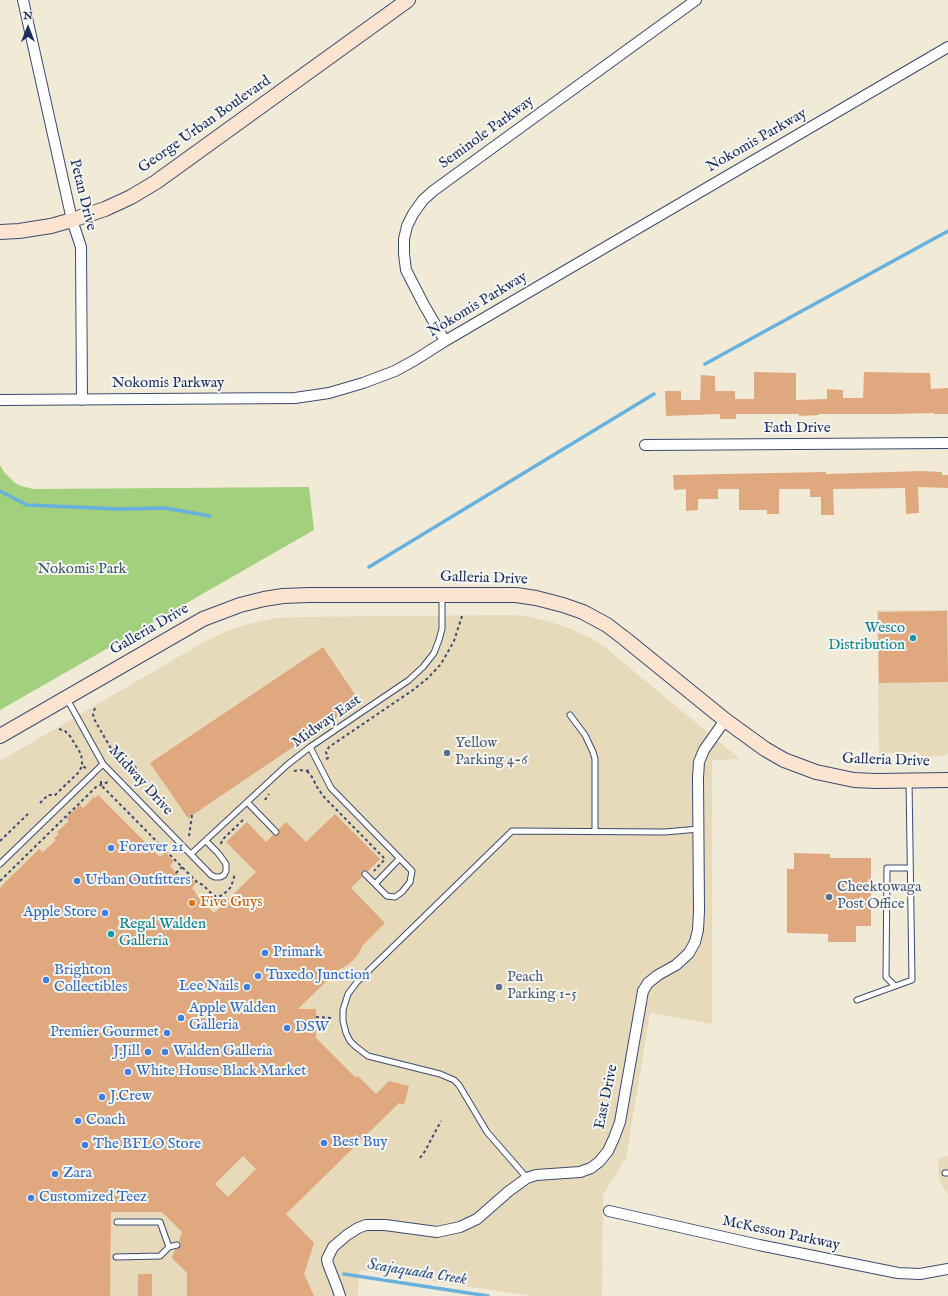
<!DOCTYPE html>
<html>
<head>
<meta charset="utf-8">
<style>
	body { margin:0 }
	#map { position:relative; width:948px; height:1296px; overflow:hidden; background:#f1ead7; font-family:"IM FELL English",serif }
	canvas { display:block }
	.north { position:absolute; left:8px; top:8px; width:40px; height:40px; -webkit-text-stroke:3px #f6f6f2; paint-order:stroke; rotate:0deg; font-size:11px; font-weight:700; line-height:16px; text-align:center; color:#1b2f5e }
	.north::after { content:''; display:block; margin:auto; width:14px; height:18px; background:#1b2f5e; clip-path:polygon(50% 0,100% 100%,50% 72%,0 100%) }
</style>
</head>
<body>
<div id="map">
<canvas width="948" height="1296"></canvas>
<div class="north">N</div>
</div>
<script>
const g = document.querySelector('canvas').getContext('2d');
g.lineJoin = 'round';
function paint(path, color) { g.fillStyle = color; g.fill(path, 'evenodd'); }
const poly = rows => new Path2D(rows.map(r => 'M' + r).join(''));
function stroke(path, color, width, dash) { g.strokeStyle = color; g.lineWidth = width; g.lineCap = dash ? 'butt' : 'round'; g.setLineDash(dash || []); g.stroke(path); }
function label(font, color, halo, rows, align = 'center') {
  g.font = font + ' "IM FELL English",serif'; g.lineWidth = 4; g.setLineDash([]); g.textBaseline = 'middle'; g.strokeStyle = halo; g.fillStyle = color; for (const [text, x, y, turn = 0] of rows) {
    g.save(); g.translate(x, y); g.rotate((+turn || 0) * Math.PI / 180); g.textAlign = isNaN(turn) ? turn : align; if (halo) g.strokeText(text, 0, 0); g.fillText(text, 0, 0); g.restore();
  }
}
paint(poly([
	[877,610,948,610,948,753,944,756,923,757,916,752,879,753],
	[507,615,526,616,551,622,573,630,593,639,607,649,740,759,712,760,712,1024,650,1013,626,1158,603,1195,602,1296,531,1296,359,1270,358,1296,0,1296,0,761,204,642,227,631,252,623,276,618,299,617],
	[948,1156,948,1194,947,1194,940,1182,938,1172,939,1158]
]), '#e6daba');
paint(poly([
	[0,465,4,472,15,483,21,486,33,489,309,487,314,530,0,710]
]), '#a2d07d');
stroke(poly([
	[705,364,948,231],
	[0,491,27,505,119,509,165,508,210,516],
	[369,567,654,394],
	[344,1274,488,1296]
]), '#67b1df', 3.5);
paint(poly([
	[754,372,796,373,796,400,827,399,827,389,843,390,843,398,863,398,864,372,930,373,931,389,948,388,948,414,934,414,934,413,896,414,819,414,819,415,799,416,799,414,736,414,736,419,720,419,720,414,666,416,665,391,681,391,681,400,700,400,701,375,715,376,715,391,735,391,735,399,754,399],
	[922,471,942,472,942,475,948,475,948,488,918,487,919,513,906,514,905,488,833,489,834,515,821,515,821,497,810,497,810,489,779,489,779,514,767,514,767,510,739,510,739,489,718,489,718,499,698,499,698,510,686,511,686,489,674,490,673,475,826,472,826,474],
	[947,611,948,682,879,683,878,612],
	[323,647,360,702,188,818,150,763],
	[98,795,160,857,165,852,174,861,170,866,182,879,187,874,196,883,192,888,196,893,195,893,214,913,256,872,226,842,247,822,266,842,273,835,275,836,278,835,280,833,279,829,286,822,306,842,335,814,380,859,368,871,366,870,362,871,361,873,362,877,351,888,385,923,363,945,358,955,348,965,338,970,298,1009,316,1009,316,1038,356,1078,358,1076,376,1094,389,1081,409,1086,404,1105,399,1103,286,1214,314,1243,304,1274,314,1296,187,1296,187,1273,172,1258,175,1250,181,1246,181,1244,179,1241,182,1232,162,1212,111,1212,110,1296,0,1296,0,888,12,875,19,869,39,849,43,852,56,840,54,838,59,834,57,832,69,821,66,818,80,805,83,808,94,797,95,798],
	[243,1156,256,1169,228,1197,215,1184],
	[794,853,830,854,830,858,871,858,871,926,856,926,856,942,828,942,828,934,787,933,787,869,794,869],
	[138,1274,152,1274,152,1296,138,1296]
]), '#dfa87f');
const lane = poly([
	[67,699,103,764,211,875,215,877,220,877,224,875,226,871,226,864,218,853,206,841],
	[570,715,585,735,593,752,595,759,595,832],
	[310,747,331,788,412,871,410,882,402,892,395,897,387,896,375,884,399,859],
	[247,802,276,832],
	[191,854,287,765,310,747,409,680,423,667,434,653,439,640,442,629,442,596],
	[0,864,103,764],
	[365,874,375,884],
	[895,986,886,977,887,868,910,868],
	[857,1000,912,980,909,781],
	[945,1173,948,1173],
	[527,1178,487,1132,459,1085,454,1080,440,1074,368,1056,355,1046,350,1041,346,1033,343,1021,343,1010,348,994,357,982,512,831,665,832,699,829],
	[117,1222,160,1222,169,1247],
	[116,1257,160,1256,169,1247,177,1245]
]);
const street = poly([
	[23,0,72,220,81,247,82,400],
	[445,341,424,305,406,270,404,254,404,239,407,226,413,214,423,200,433,191,696,0],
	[0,400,295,398,329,393,363,383,395,371,415,360,445,341,948,47],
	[645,445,948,443],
	[609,1211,759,1245,898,1273,920,1274,948,1269],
	[340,1296,337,1287,328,1264,327,1259,333,1247,347,1235,358,1228,366,1225,385,1225,437,1232,460,1227,477,1219,509,1191,527,1178,536,1175,580,1172,591,1168,599,1162,608,1151,614,1138,620,1122,643,991,648,983,658,975,676,965,689,953,695,942,698,930,699,911,698,778,699,762,704,750,725,720]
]);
const secondary = poly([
	[0,232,19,231,51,226,72,220,105,209,131,197,156,182,408,0],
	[0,736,203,619,240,605,264,599,283,596,309,595,516,595,536,598,563,605,583,612,607,625,624,638,725,720,765,749,784,760,816,772,854,780,876,781,948,780]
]);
stroke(lane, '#3b4b70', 7);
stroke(street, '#3b4b70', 12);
stroke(secondary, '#3b4b70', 16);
stroke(poly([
	[95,708,93,714,94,719,120,764,126,771,134,765,144,782],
	[59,729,65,731,70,736,81,754,82,761,82,766,86,768],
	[326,759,328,758,326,752,329,747,413,690,428,678,441,664,454,641,462,616],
	[294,771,300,770,307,771,309,770],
	[307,771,312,777,317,787,324,797,385,859,374,871],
	[101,781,101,785,178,863,198,883,203,885,214,896,220,896,224,894,231,887,235,874],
	[265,800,269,794],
	[40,803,48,795,55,795,79,772,82,766],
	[189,836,192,815],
	[0,841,30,812],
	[221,844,222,840,244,819],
	[176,873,182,867],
	[0,881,96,787,108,782],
	[316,1017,333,1018],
	[420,1158,425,1151,441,1121]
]), '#3b4b70', 2, [3, 3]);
stroke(lane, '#fff', 5);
stroke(street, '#fff', 10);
stroke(secondary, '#fde4d0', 14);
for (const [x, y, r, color] of [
	[913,638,4,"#0f9aa8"],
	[447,753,4,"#5c6f8a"],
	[111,848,4,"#3f7fe0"],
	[77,881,4,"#3f7fe0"],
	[829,897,4,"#5c6f8a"],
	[192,903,4,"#e8710a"],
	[105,913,4,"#3f7fe0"],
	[111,934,4,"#0f9aa8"],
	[265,953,4,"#3f7fe0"],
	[258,976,4,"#3f7fe0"],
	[46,980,4,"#3f7fe0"],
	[247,987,4,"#3f7fe0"],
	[499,987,4,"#5c6f8a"],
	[181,1018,4,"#3f7fe0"],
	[287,1028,4,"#3f7fe0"],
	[167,1033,4,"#3f7fe0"],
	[148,1052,4,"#3f7fe0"],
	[165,1052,4,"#3f7fe0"],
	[128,1072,4,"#3f7fe0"],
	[102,1097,4,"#3f7fe0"],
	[78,1121,4,"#3f7fe0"],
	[324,1143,4,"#3f7fe0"],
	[85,1145,4,"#3f7fe0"],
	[55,1174,4,"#3f7fe0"],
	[31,1198,4,"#3f7fe0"]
]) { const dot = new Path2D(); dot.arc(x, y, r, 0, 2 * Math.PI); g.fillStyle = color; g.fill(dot); stroke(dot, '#f6f6f2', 1.5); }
label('15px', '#1b2f5e', '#f6f6f2', [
	["George Urban Boulevard",205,125,-35],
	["Seminole Parkway",487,133,-36],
	["Nokomis Parkway",757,141,-30],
	["Petan Drive",82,195,76],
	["Nokomis Parkway",478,305,-31],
	["Nokomis Parkway",168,384],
	["Fath Drive",797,429],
	["Galleria Drive",484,579,2],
	["Galleria Drive",150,630,-30],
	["Midway East",327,722,-35],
	["Galleria Drive",886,761,2],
	["Midway Drive",140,781,48],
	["East Drive",607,1097,-78],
	["McKesson Parkway",781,1234,12]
]);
label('15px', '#3d5766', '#f6f6f2', [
	["Nokomis Park",82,570]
]);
label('15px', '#0d838f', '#f6f6f2', [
	["Wesco",905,629],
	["Distribution",905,646],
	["Regal Walden",119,925,"left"],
	["Galleria",119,942,"left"]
], 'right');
label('15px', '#4e5e75', '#f6f6f2', [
	["Yellow",455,744],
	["Parking 4-6",455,761],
	["Cheektowaga",837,888],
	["Post Office",837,905],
	["Peach",507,978],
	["Parking 1-5",507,995]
], 'left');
label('15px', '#366cbe', '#f6f6f2', [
	["Forever 21",119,848],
	["Urban Outfitters",85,881],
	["Apple Store",97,913,"right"],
	["Primark",273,953],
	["Brighton",54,971],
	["Collectibles",54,988],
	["Tuxedo Junction",266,976],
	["Lee Nails",239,987,"right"],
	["Apple Walden",189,1009],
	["Galleria",189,1026],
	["DSW",295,1028],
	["Premier Gourmet",159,1033,"right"],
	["J.Jill",140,1052,"right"],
	["Walden Galleria",173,1052],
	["White House Black Market",136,1072],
	["J.Crew",110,1097],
	["Coach",86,1121],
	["Best Buy",332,1143],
	["The BFLO Store",93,1145],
	["Zara",63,1174],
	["Customized Teez",39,1198]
], 'left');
label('15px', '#c56008', '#f6f6f2', [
	["Five Guys",200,903]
], 'left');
label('italic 16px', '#325685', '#f6f6f2', [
	["Scajaquada Creek",417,1273,9]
]);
</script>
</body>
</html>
